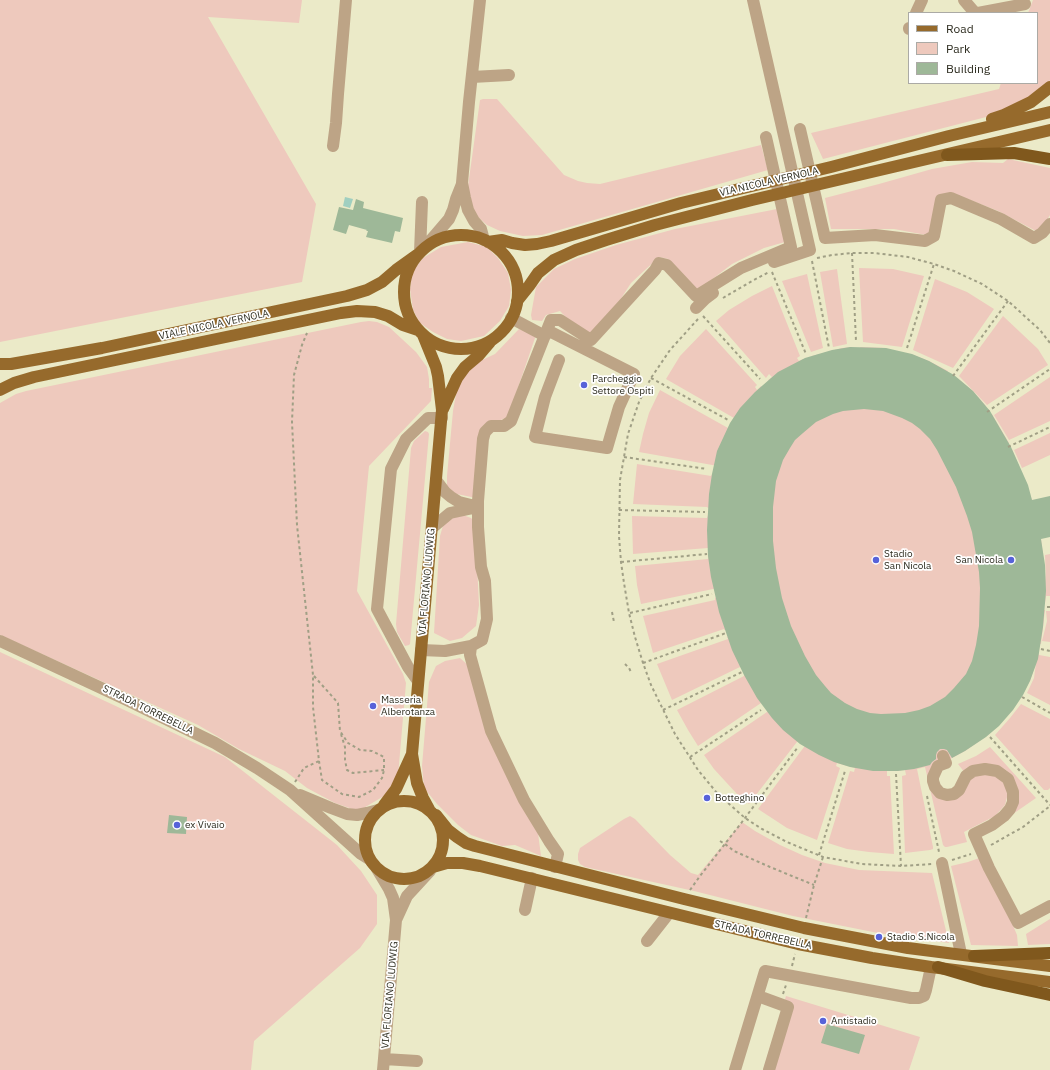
<!DOCTYPE html>
<html>
<head>
<meta charset="utf-8">
<style>
	body { margin:0 }
	#map { position:relative; width:1050px; height:1070px; overflow:hidden; background:#ebeac8; font-family:"IBM Plex Sans",sans-serif }
	canvas { display:block }
	.legend { position:absolute; left:908px; top:12px; width:130px; height:72px; box-sizing:border-box; background:#fff; border:1px solid #abaaa5; margin:0; padding:5px 7px; list-style:none; font-size:12px; color:#2c2b1e }
	.legend li { display:flex; align-items:center; gap:8px; height:20px }
	.legend b { width:20px; border:1px solid #abaaa5 }
</style>
</head>
<body>
<div id="map">
<canvas width="1050" height="1070"></canvas>
<ul class="legend">
<li><b style="height:5px;background:#966a2c"></b>Road</li>
<li><b style="height:11px;background:#eec9bd"></b>Park</li>
<li><b style="height:11px;background:#9eb898"></b>Building</li>
</ul>
</div>
<script>
const g = document.querySelector('canvas').getContext('2d');
g.lineJoin = 'round';
function paint(path, color) { g.fillStyle = color; g.fill(path, 'evenodd'); }
const poly = rows => new Path2D(rows.map(r => 'M' + r).join(''));
function stroke(path, color, width, dash) { g.strokeStyle = color; g.lineWidth = width; g.lineCap = dash ? 'butt' : 'round'; g.setLineDash(dash || []); g.stroke(path); }
function label(font, color, halo, rows, align = 'center') {
  g.font = font + ' "IBM Plex Sans",sans-serif'; g.lineWidth = 3.5; g.setLineDash([]); g.textBaseline = 'middle'; g.strokeStyle = halo; g.fillStyle = color; for (const [text, x, y, turn = 0] of rows) {
    g.save(); g.translate(x, y); g.rotate((+turn || 0) * Math.PI / 180); g.textAlign = isNaN(turn) ? turn : align; if (halo) g.strokeText(text, 0, 0); g.fillText(text, 0, 0); g.restore();
  }
}
paint(poly([
	[0,0,302,0,299,23,208,17,316,204,302,282,0,342],
	[1033,0,1050,0,1050,82,1036,94,994,115,823,159,811,133,999,89,1001,83,1037,83,1037,13,1028,13],
	[483,99,497,99,564,175,578,181,587,183,600,184,761,145,768,170,542,235,523,236,500,231,487,225,477,216,471,207,468,186,480,100],
	[1008,159,1050,168,1050,215,1041,230,1036,231,998,211,955,194,940,196,931,232,926,235,894,229,831,229,825,198,879,184,932,169,972,162,1003,163],
	[777,209,785,242,764,248,732,264,697,291,684,279,668,259,659,257,631,283,613,311,591,340,582,334,560,311,546,315,542,321,532,320,531,315,536,287,554,269,575,259,616,245,675,229],
	[468,242,487,247,498,258,508,273,511,290,509,306,500,321,484,336,461,341,447,339,433,332,420,323,413,310,410,289,412,272,423,258,441,247],
	[859,268,893,269,924,276,902,347,863,342],
	[837,269,847,344,833,347,820,272],
	[807,274,823,348,811,352,782,281],
	[935,279,967,292,994,309,953,368,913,350],
	[772,286,800,356,797,358,799,361,803,359,813,361,812,356,842,348,852,347,852,353,861,347,886,348,908,359,911,354,929,361,948,371,946,376,952,381,956,377,973,391,986,406,982,409,987,417,992,414,1009,443,1005,445,1008,451,1012,449,1028,488,1035,510,1041,539,1046,582,1045,555,1050,554,1050,596,1046,596,1045,603,1041,603,1044,610,1045,610,1041,644,1037,644,1035,650,1039,652,1039,655,1050,657,1050,705,1027,693,1034,678,1036,663,1030,681,985,737,965,751,950,759,931,773,945,797,973,775,992,773,1006,785,1008,793,1005,805,995,816,964,832,967,842,947,847,945,847,943,845,925,767,917,769,933,847,933,849,930,850,905,853,902,776,906,775,905,770,887,771,887,776,890,776,894,854,869,852,847,849,828,843,850,771,854,772,855,768,837,763,836,766,840,768,817,840,787,828,758,809,804,747,806,742,800,738,749,804,737,794,725,781,714,769,704,755,767,712,770,708,761,703,698,746,688,730,677,710,744,676,744,675,747,672,740,667,672,700,657,664,728,639,727,637,731,635,728,629,724,630,724,629,653,653,643,616,715,600,715,598,719,596,717,589,713,589,641,604,637,585,635,566,708,559,708,548,633,554,632,516,707,518,708,515,712,514,712,508,708,508,707,507,633,504,637,464,711,476,712,474,716,474,718,466,639,452,643,434,649,413,660,390,728,428,734,418,666,379,680,356,706,329,757,385,755,387,757,390,761,386,764,390,771,385,768,380,772,377,769,374,766,378,716,321,729,310,752,296],
	[1003,316,1038,349,1048,365,987,405,959,376],
	[369,321,377,322,389,327,416,352,427,367,429,379,429,388,432,388,431,401,369,466,357,591,403,674,406,683,398,776,384,796,362,809,355,810,335,803,307,788,285,771,239,749,198,725,0,635,0,403,16,394,26,391,361,322],
	[519,329,536,335,508,417,496,422,487,423,476,498,452,493,447,487,447,476,453,411,457,389,466,372,478,362,495,354],
	[1050,377,1050,421,1009,440,994,415],
	[425,431,428,432,429,434,410,644,409,645,405,646,397,632,396,624,411,448,414,441],
	[1050,433,1050,455,1022,468,1014,450],
	[463,515,471,518,475,522,479,605,476,626,462,638,450,641,434,633,440,536,444,522,451,517],
	[1046,611,1050,611,1050,642,1042,641,1047,621],
	[0,652,225,757,337,845,361,871,377,895,377,924,360,948,254,1041,251,1070,0,1070],
	[460,658,469,666,538,833,541,856,515,845,502,846,471,835,458,825,437,804,424,788,422,766,429,682,436,666,445,661],
	[1021,704,1050,719,1050,788,1048,790,1044,790,995,735,1010,718],
	[990,747,1036,798,1010,816,1015,783,1006,770,992,765,965,773,958,764,976,756],
	[630,816,635,819,670,855,691,873,698,875,742,822,755,831,780,845,802,855,825,863,859,870,932,873,949,943,878,933,793,916,694,891,585,867,580,864,578,860,578,854,580,848,624,819],
	[982,857,1004,904,1017,935,1018,946,971,945,951,866,968,862],
	[1050,919,1050,944,1028,945,1026,934],
	[786,996,920,1037,909,1070,763,1070]
]), '#eec9bd');
paint(poly([
	[345,197,353,199,350,208,343,206]
]), '#a0cfc0');
paint(poly([
	[356,199,364,202,363,208,403,218,400,232,395,231,392,243,366,237,368,231,366,231,367,230,349,225,346,234,333,230,339,207,353,210],
	[850,347,886,348,912,354,929,361,954,375,973,391,990,411,1011,447,1028,485,1032,500,1050,496,1050,537,1041,539,1045,565,1046,591,1043,627,1038,659,1030,681,1023,695,1013,710,999,726,986,737,965,751,952,758,947,750,944,749,940,749,937,752,936,755,936,759,932,762,930,765,914,769,898,771,873,771,850,767,834,762,819,755,800,744,783,730,772,718,757,698,744,675,732,650,719,612,711,577,708,556,707,530,709,494,712,474,717,451,730,423,740,408,755,392,778,372,805,358,832,350],
	[864,409,883,411,902,418,912,423,920,429,930,439,937,450,956,487,967,516,972,532,979,572,980,588,979,626,976,645,972,661,966,674,954,688,945,697,930,706,919,710,905,713,881,714,870,713,857,709,845,703,831,693,825,686,816,675,805,656,791,626,782,598,776,568,773,541,773,507,776,481,783,460,790,448,795,440,803,433,816,422,833,414,843,411],
	[169,815,187,817,186,834,167,833],
	[827,1024,865,1035,859,1054,821,1043]
]), '#9eb898');
stroke(poly([
	[852,253,856,341],
	[817,258,832,255,852,253,874,253,908,257,934,264,954,271,982,284,1008,301,1040,330,1050,343],
	[812,261,829,348],
	[772,272,806,354],
	[723,298,752,281,769,272],
	[703,316,760,379],
	[698,319,670,350,651,378,639,402,628,434,620,480,619,536,621,562,624,583,629,613,635,637,643,663,651,685,675,734,698,770,717,793,745,818,762,829,787,842,823,857,862,864,901,866,932,864],
	[907,348,934,264],
	[953,376,1008,301],
	[651,378,730,421],
	[987,412,1050,369],
	[1008,447,1050,427],
	[624,457,707,469],
	[619,510,705,512],
	[621,562,707,554],
	[1047,607,1050,607],
	[612,612,614,622],
	[630,613,712,594],
	[1041,649,1050,651],
	[643,663,726,633],
	[625,664,629,668,631,672],
	[314,676,338,703,340,731,348,743,360,750,372,751,384,757,384,770,382,778,373,790,359,797,342,794,322,780,319,761],
	[1022,697,1050,713],
	[663,710,744,671],
	[341,734,345,747,345,760,347,770,353,773,384,770],
	[990,737,1050,805],
	[690,757,761,710],
	[896,774,901,866],
	[295,782,304,768,319,761,313,707,313,675,297,525,292,422,294,375,302,345,307,333],
	[927,796,939,852],
	[720,841,725,844,734,851,770,867,814,885],
	[991,845,1023,827,1050,806],
	[819,855,845,771],
	[952,860,971,854],
	[690,890,700,876,742,822,798,747],
	[806,918,814,885,823,857],
	[792,966,795,954],
	[783,994,786,985]
]), '#a09f85', 2, [3, 3]);
stroke(poly([
	[480,0,469,102,462,183,465,198,468,210,474,221,481,229,484,240],
	[753,0,810,250,774,262],
	[964,0,975,13],
	[916,13,922,0],
	[978,13,1025,4],
	[909,28,909,29],
	[472,77,509,75],
	[800,129,825,238,875,235,925,241,934,236,941,200,951,198,1001,219,1034,238,1042,233,1050,224],
	[333,146,336,123,338,94,346,0],
	[425,247,449,219,453,210,456,199,462,184],
	[420,252,422,202],
	[696,308,705,299,713,293],
	[511,318,545,336],
	[547,330,634,374,619,407,607,448,535,437,545,397,559,360],
	[436,480,445,492,451,497,459,502,475,506],
	[432,528,450,513,478,507],
	[0,641,127,700,215,743,257,768,290,790,361,854,369,859],
	[421,650,445,651,471,646],
	[418,681,408,667,377,609,391,469,406,439,428,418,442,418],
	[943,756,946,763,938,766,933,777,933,781,935,787,940,793,947,795,954,794,959,790,966,776,973,771,985,769,997,771,1008,779,1013,792,1013,802,1010,809,1004,816,992,825,974,834,989,868,1018,923,1050,906],
	[300,795,331,808,347,814,357,815,367,813,378,810],
	[942,863,961,954],
	[555,867,558,854,549,841,524,800,491,731,470,655,471,646,482,640,487,619,485,581,481,567,478,527,478,501,483,439,485,432,491,426,504,426,511,421,551,320,560,320,591,340,655,270,659,263,667,265,696,296,741,268,791,247,766,137],
	[377,869,389,889,393,898,396,920,383,1070],
	[525,910,532,878],
	[396,920,407,896,430,871],
	[647,941,669,913],
	[758,996,788,1007,769,1070],
	[384,1059,417,1061],
	[735,1070,765,971,911,998,919,998,924,996,926,990,931,967]
]), '#bda486', 12);
stroke(poly([
	[992,119,1004,115,1031,102,1050,87],
	'404 292a57 57 0 1 1 114 0a57 57 0 1 1-114 0Z',
	[488,242,502,240,512,243,525,245,537,244,551,241,681,203,831,167,949,136,1050,112],
	[517,301,529,286,538,273,554,260,576,250,606,240,655,225,752,200,1050,130],
	[423,335,436,367,438,376,442,410,412,754,417,783,423,798,429,809],
	[0,364,11,364,102,348,347,296,367,290,382,282,396,270,417,255],
	[0,390,14,383,34,377,341,313,357,311,375,312,388,316,403,325,418,330],
	[443,409,457,378,465,367,478,356,490,342],
	'365 840a39 39 0 1 1 78 0a39 39 0 1 1-78 0Z',
	[384,805,396,789,412,754],
	[436,815,448,830,457,837,466,843,475,846,684,899,804,928,908,948,1050,966],
	[433,867,447,863,463,863,480,866,798,944,872,958,931,967,1050,982]
]), '#966a2c', 12);
stroke(poly([
	[947,155,1014,153,1050,159],
	[974,956,1050,953],
	[938,967,985,981,1050,995]
]), '#80581d', 12);
for (const [x, y, r, color] of [
	[584,385,4,"#5762d9"],
	[876,560,4,"#5762d9"],
	[1011,560,4,"#5762d9"],
	[373,706,4,"#5762d9"],
	[707,798,4,"#5762d9"],
	[177,825,4,"#5762d9"],
	[879,937,4,"#5762d9"],
	[823,1021,4,"#5762d9"]
]) { const dot = new Path2D(); dot.arc(x, y, r, 0, 2 * Math.PI); g.fillStyle = color; g.fill(dot); stroke(dot, '#fff', 1.5); }
label('10px', '#2c2b1e', '#fff', [
	["VIA NICOLA VERNOLA",769,182,-13],
	["VIALE NICOLA VERNOLA",214,325,-12],
	["VIA FLORIANO LUDWIG",427,582,-85],
	["STRADA TORREBELLA",148,710,26],
	["STRADA TORREBELLA",763,935,13],
	["VIA FLORIANO LUDWIG",390,995,-85]
]);
label('10px', '#2c2b1e', '#fff', [
	["Parcheggio",592,379],
	["Settore Ospiti",592,391],
	["Stadio",884,554],
	["San Nicola",884,566],
	["San Nicola",1003,560,"right"],
	["Masseria",381,700],
	["Alberotanza",381,712],
	["Botteghino",715,798],
	["ex Vivaio",185,825],
	["Stadio S.Nicola",887,937],
	["Antistadio",831,1021]
], 'left');
</script>
</body>
</html>
